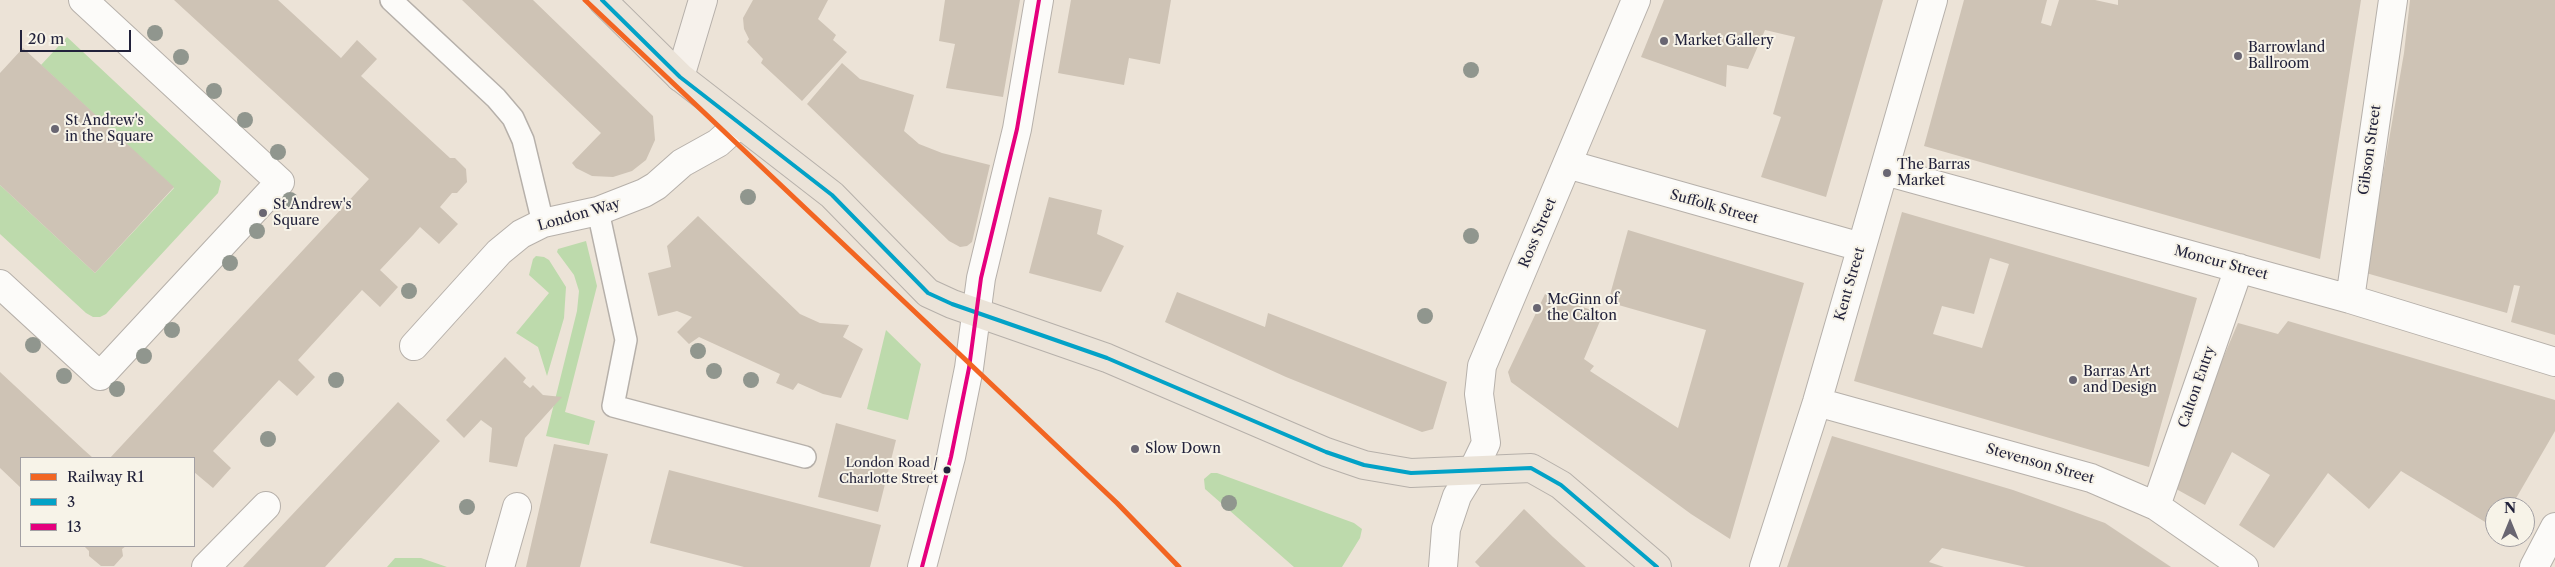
<!DOCTYPE html>
<html>
<head>
<meta charset="utf-8">
<style>
	body { margin:0 }
	#map { position:relative; width:2555px; height:567px; overflow:hidden; background:#ece3d7; font-family:"Libre Caslon Text",serif }
	canvas { display:block }
	.legend { position:absolute; left:20px; top:457px; width:175px; height:90px; box-sizing:border-box; background:#f7f3e8; border:1px solid #a29fa3; margin:0; padding:6px 9px; list-style:none; font-size:15px; color:#22223b }
	.legend li { display:flex; align-items:center; gap:10px; height:25px }
	.legend b { width:25px; border:1px solid #a29fa3 }
	.north { position:absolute; left:2485px; top:497px; width:50px; height:50px; box-sizing:border-box; background:#f7f3e8; border:1px solid #a29fa3; border-radius:50%; rotate:0deg; font-size:14px; font-weight:700; line-height:20px; text-align:center; color:#22223b }
	.north::after { content:''; display:block; margin:auto; width:18px; height:22px; background:#696672; clip-path:polygon(50% 0,100% 100%,50% 72%,0 100%) }
	.scale { position:absolute; left:20px; top:30px; width:111px; height:22px; box-sizing:border-box; border:2px solid #22223b; border-top:0; padding-left:6px; font-size:15px; line-height:18px; white-space:nowrap; color:#22223b; -webkit-text-stroke:4px #f7f3e8; paint-order:stroke }
</style>
</head>
<body>
<div id="map">
<canvas width="2555" height="567"></canvas>
<ul class="legend">
<li><b style="height:6px;background:#f26522"></b>Railway R1</li>
<li><b style="height:6px;background:#02a2c7"></b>3</li>
<li><b style="height:6px;background:#e5007d"></b>13</li>
</ul>
<div class="north">N</div>
<div class="scale">20 m</div>
</div>
<script>
const g = document.querySelector('canvas').getContext('2d');
g.lineJoin = 'round';
function paint(path, color) { g.fillStyle = color; g.fill(path, 'evenodd'); }
const poly = rows => new Path2D(rows.map(r => 'M' + r).join(''));
function stroke(path, color, width, dash) { g.strokeStyle = color; g.lineWidth = width; g.lineCap = dash ? 'butt' : 'round'; g.setLineDash(dash || []); g.stroke(path); }
function label(font, color, halo, rows, align = 'center') {
  g.font = font + ' "Libre Caslon Text",serif'; g.lineWidth = 4; g.setLineDash([]); g.textBaseline = 'middle'; g.strokeStyle = halo; g.fillStyle = color; for (const [text, x, y, turn = 0] of rows) {
    g.save(); g.translate(x, y); g.rotate((+turn || 0) * Math.PI / 180); g.textAlign = isNaN(turn) ? turn : align; if (halo) g.strokeText(text, 0, 0); g.fillText(text, 0, 0); g.restore();
  }
}
paint(poly([
	[67,37,221,181,218,193,106,314,100,317,93,317,86,313,0,234,0,185,95,273,174,188,41,65],
	[586,241,597,286,565,412,595,421,589,445,546,436,577,311,579,291,574,275,557,252,558,249],
	[536,256,544,257,549,260,566,287,564,318,547,376,538,347,516,333,549,293,529,275,533,259],
	[886,330,921,364,908,420,867,409],
	[1211,473,1217,473,1354,523,1362,529,1360,538,1342,567,1294,567,1205,489,1204,479],
	[395,558,421,558,447,567,387,567]
]), '#bddaac');
paint(poly([
	[174,0,278,0,341,58,357,40,377,59,361,76,450,158,455,158,466,169,467,182,457,193,452,193,440,207,458,224,439,244,420,227,413,235,380,270,398,287,380,307,362,290,298,360,315,377,297,396,279,380,213,451,231,468,213,488,194,472,194,458,110,458,369,179],
	[462,0,533,0,653,116,655,140,646,160,632,171,613,177,592,176,576,168,572,163,601,133],
	[753,0,828,0,818,19,836,35,833,40,847,52,802,101,761,63,763,59,747,42,749,39,744,29,743,18],
	[945,0,1020,0,1003,97,946,88,955,44,939,41],
	[1071,0,1171,0,1160,64,1129,58,1124,85,1058,73],
	[1664,0,1883,0,1826,197,1761,177,1781,117,1773,114,1795,37,1765,30,1748,69,1727,65,1726,87,1641,57],
	[1964,0,2047,0,2041,23,2051,26,2059,0,2095,0,2118,5,2118,0,2361,0,2320,259,1924,146],
	[2410,0,2555,0,2555,335,2511,322,2520,286,2514,285,2507,313,2366,273,2404,53],
	[23,48,174,187,95,273,0,185,0,73],
	[842,63,860,79,914,95,904,131,919,144,942,153,990,165,972,242,967,246,960,247,949,241,807,104],
	[1049,197,1102,210,1097,234,1124,246,1101,292,1029,273],
	[1902,212,2197,298,2149,467,1854,381],
	[1990,258,2009,264,1982,348,1933,334,1942,306,1974,314],
	[698,216,800,314,820,323,849,325,843,337,863,349,841,398,823,394,798,383,793,390,776,383,780,374,699,337,689,344,677,332,692,317,677,311,658,316,648,273,671,267,667,246],
	[1628,230,1804,283,1730,539,1691,514,1511,382,1508,372,1545,294,1603,314,1584,359,1594,366,1590,371,1678,428,1706,330,1608,302],
	[1177,292,1265,327,1268,313,1447,382,1433,429,1422,432,1286,377,1165,322],
	[2288,321,2555,400,2555,431,2511,507,2495,507,2495,528,2401,471,2369,509,2328,473,2274,548,2239,525,2270,475,2232,452,2205,505,2169,485,2238,323,2278,334],
	[505,357,526,378,523,382,530,388,533,385,543,395,562,397,525,438,517,467,489,462,492,428,481,420,464,438,446,420],
	[0,372,84,450,93,458,21,458,21,488,0,468],
	[398,402,440,441,325,567,243,567],
	[836,423,896,440,878,512,818,497],
	[1832,436,2013,490,2105,523,2171,567,2026,567,1942,548,1929,562,1944,567,1787,567],
	[554,444,608,454,580,567,526,567],
	[669,470,881,525,870,567,744,567,650,543],
	[1524,509,1553,537,1586,567,1480,567,1475,562],
	[84,546,126,546,122,549,123,556,114,566,101,566,89,556,89,551]
]), '#cec3b5');
const lane = poly([
	[391,0,496,98,513,118,523,140,543,223],
	[598,211,626,340,613,406,805,457]
]);
const street = poly([
	[1567,164,1861,247],
	[1885,171,2350,299,2555,362],
	[0,284,100,376,280,182,83,0],
	[2350,299,2393,0],
	[414,346,499,252,521,234,543,223,598,211,644,193,656,186,682,163,718,143,739,124],
	[1817,402,2091,478,2156,506,2244,567],
	[2156,506,2239,268],
	[206,567,266,506],
	[500,567,517,507],
	[922,567,951,457,969,368,981,278,1017,129,1039,0],
	[1443,567,1446,529,1457,496,1473,470,1486,443,1479,394,1482,366,1636,0],
	[1764,567,1817,402,1933,0],
	[2534,567,2555,527]
]);
const secondary = poly([
	[680,77,703,0]
]);
const primary = poly([
	[602,0,680,77,832,195,928,293,952,304,1107,358,1326,452,1364,465,1411,473,1531,468,1561,485,1657,567]
]);
stroke(lane, '#b6b0aa', 24);
stroke(street, '#b6b0aa', 30);
stroke(secondary, '#b6b0aa', 30);
stroke(primary, '#b6b0aa', 30);
stroke(lane, '#fcfbf9', 21);
stroke(street, '#fcfbf9', 28);
stroke(secondary, '#f6f1eb', 28);
stroke(primary, '#ebe3d8', 28);
stroke(poly([
	[602,0,680,77,832,195,928,293,952,304,1107,358,1326,452,1364,465,1411,473,1531,468,1561,485,1657,567]
]), '#02a2c7', 4);
stroke(poly([
	[922,567,951,457,969,368,981,278,1017,129,1039,0]
]), '#e5007d', 4);
stroke(poly([
	[585,0,1117,503,1179,567]
]), '#f26522', 5);
g.fillStyle = '#90968e';
for (const [x, y] of [
	[155,33],
	[181,57],
	[1471,70],
	[214,91],
	[245,120],
	[278,152],
	[748,197],
	[290,200],
	[257,231],
	[1471,236],
	[230,263],
	[409,291],
	[1425,316],
	[172,330],
	[33,345],
	[698,351],
	[144,356],
	[714,371],
	[64,376],
	[336,380],
	[751,380],
	[117,389],
	[268,439],
	[1229,503],
	[467,507]
]) { g.beginPath(); g.arc(x, y, 8, 0, 2 * Math.PI); g.fill(); }
for (const [x, y, r, color] of [
	[1664,41,5,"#696672"],
	[2238,56,5,"#696672"],
	[55,129,5,"#696672"],
	[1887,173,5,"#696672"],
	[263,213,5,"#696672"],
	[1537,308,5,"#696672"],
	[2073,380,5,"#696672"],
	[1135,449,5,"#696672"],
	[947,470,4.5,"#22223b"]
]) { const dot = new Path2D(); dot.arc(x, y, r, 0, 2 * Math.PI); g.fillStyle = color; g.fill(dot); stroke(dot, '#f7f3e8', 2); }
label('13px', '#22223b', '#f7f3e8', [
	["London Road /",938,463],
	["Charlotte Street",938,479]
], 'right');
label('14px', '#22223b', '#f7f3e8', [
	["Market Gallery",1674,41],
	["Barrowland",2248,48],
	["Ballroom",2248,64],
	["St Andrew's",65,121],
	["in the Square",65,137],
	["The Barras",1897,165],
	["Market",1897,181],
	["St Andrew's",273,205],
	["Square",273,221],
	["McGinn of",1547,300],
	["the Calton",1547,316],
	["Barras Art",2083,372],
	["and Design",2083,388],
	["Slow Down",1145,449]
], 'left');
label('14px', '#22223b', '#f7f3e8', [
	["Gibson Street",2370,150,-82],
	["Suffolk Street",1714,207,16],
	["London Way",579,215,-16],
	["Ross Street",1538,233,-67],
	["Moncur Street",2221,263,15],
	["Kent Street",1850,284,-74],
	["Calton Entry",2197,387,-71],
	["Stevenson Street",2040,464,16]
]);
</script>
</body>
</html>
